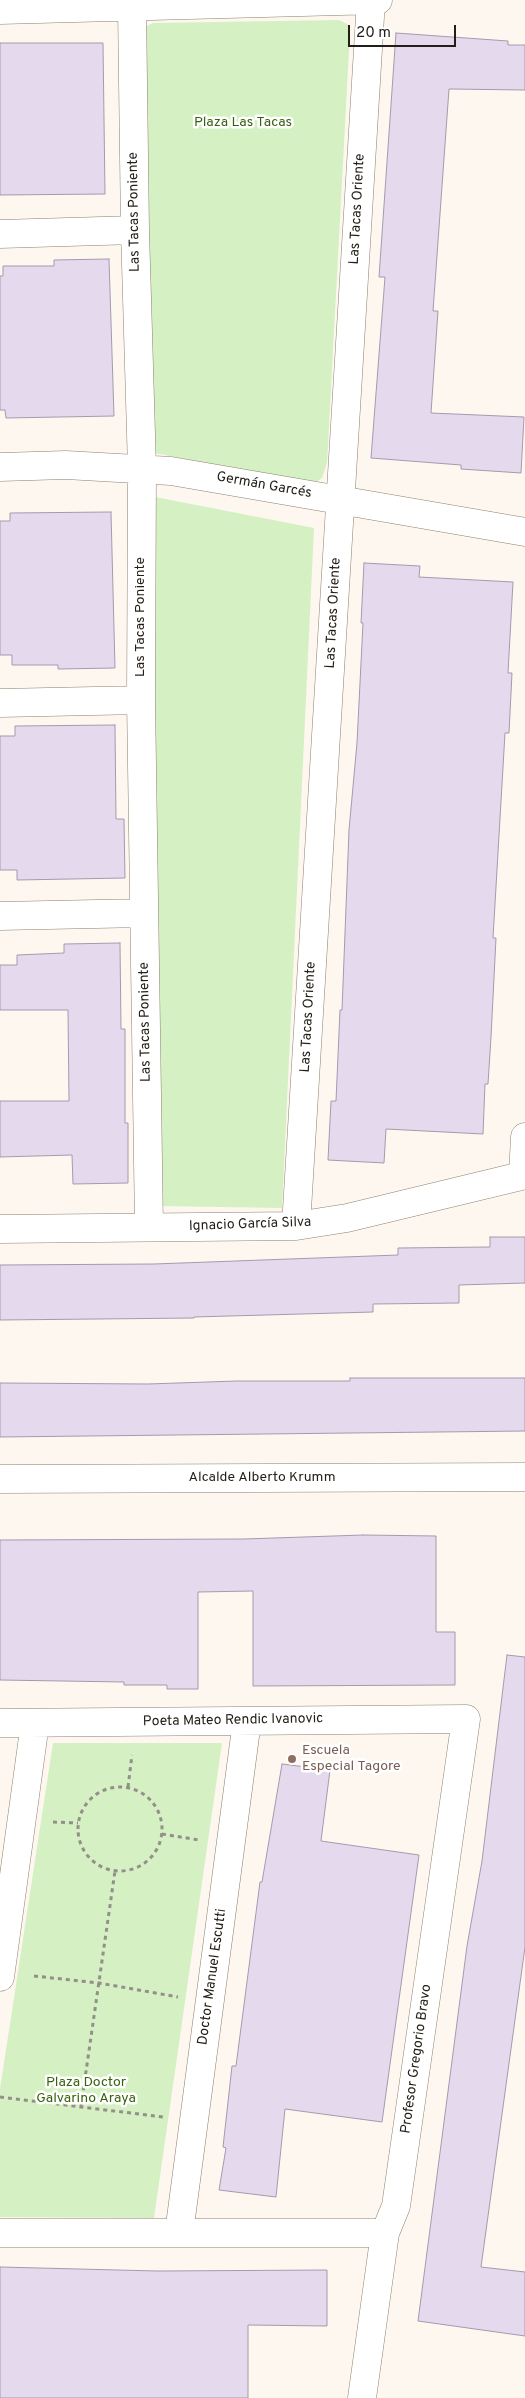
<!DOCTYPE html>
<html>
<head>
<meta charset="utf-8">
<style>
	body { margin:0 }
	#map { position:relative; width:525px; height:2398px; overflow:hidden; background:#fdf7f0; font-family:Overpass,sans-serif }
	canvas { display:block }
	.scale { position:absolute; left:348px; top:25px; width:108px; height:22px; box-sizing:border-box; border:2px solid #231e17; border-top:0; padding-left:6px; font-size:15px; line-height:18px; white-space:nowrap; color:#231e17; -webkit-text-stroke:4px #fff; paint-order:stroke }
</style>
</head>
<body>
<div id="map">
<canvas width="525" height="2398"></canvas>
<div class="scale">20 m</div>
</div>
<script>
const g = document.querySelector('canvas').getContext('2d');
g.lineJoin = 'round';
function paint(path, color) { g.fillStyle = color; g.fill(path, 'evenodd'); }
const poly = rows => new Path2D(rows.map(r => 'M' + r).join(''));
function stroke(path, color, width, dash) { g.strokeStyle = color; g.lineWidth = width; g.lineCap = dash ? 'butt' : 'round'; g.setLineDash(dash || []); g.stroke(path); }
function label(font, color, halo, rows, align = 'center') {
  g.font = font + ' Overpass,sans-serif'; g.lineWidth = 5; g.setLineDash([]); g.textBaseline = 'middle'; g.strokeStyle = halo; g.fillStyle = color; for (const [text, x, y, turn = 0] of rows) {
    g.save(); g.translate(x, y); g.rotate((+turn || 0) * Math.PI / 180); g.textAlign = isNaN(turn) ? turn : align; if (halo) g.strokeText(text, 0, 0); g.fillText(text, 0, 0); g.restore();
  }
}
paint(poly([
	[339,20,349,25,350,31,327,463,322,478,318,481,312,482,148,452,145,27,153,23],
	[150,496,314,528,282,1208,160,1206],
	[53,1743,222,1743,154,2218,0,2217,0,2089]
]), '#d5f0c3');
const building = poly([
	[396,33,508,41,508,45,525,45,525,90,449,89,433,311,438,311,431,413,524,417,521,473,461,469,461,465,371,458,385,277,379,277,396,33],
	[0,43,103,43,105,194,0,195,0,43],
	[109,259,114,416,6,418,5,410,0,410,0,276,3,276,3,266,54,266,54,260,109,259],
	[111,512,115,668,58,669,58,665,12,665,12,655,0,655,0,521,10,521,10,513,111,512],
	[364,563,420,566,419,577,513,582,508,673,512,673,509,733,505,733,493,938,496,938,491,1037,488,1084,485,1084,483,1134,386,1129,384,1163,328,1160,331,1101,336,1101,340,1010,342,1010,349,830,357,743,363,623,361,623,364,563],
	[115,725,116,819,124,819,125,878,17,880,17,870,0,870,0,736,15,736,15,726,115,725],
	[120,943,121,1029,125,1029,125,1123,128,1123,128,1183,73,1184,72,1155,0,1157,0,1101,69,1101,68,1010,0,1010,0,965,17,965,17,955,64,953,64,944,120,943],
	[490,1237,525,1237,525,1283,459,1285,459,1303,373,1304,373,1312,194,1317,194,1318,0,1320,0,1265,154,1264,398,1255,398,1248,490,1247,490,1237],
	[350,1378,525,1378,525,1431,0,1437,0,1383,148,1384,236,1381,350,1381,350,1378],
	[363,1535,436,1536,436,1632,455,1632,455,1685,253,1686,253,1591,198,1592,198,1689,167,1689,167,1685,124,1685,124,1682,0,1680,0,1540,244,1539,363,1535],
	[507,1655,525,1657,525,1947,481,2267,525,2272,525,2336,418,2321,467,1946,482,1861,507,1655],
	[282,1764,330,1770,321,1841,419,1855,382,2122,285,2109,276,2197,219,2190,226,2148,223,2147,232,2066,236,2066,260,1882,262,1882,282,1764],
	[0,2267,157,2271,327,2270,327,2326,248,2325,248,2398,0,2398,0,2267]
]);
paint(building, '#e4d9ed');
stroke(building, '#a59aad', 1);
const minor = poly([
	[132,7,135,230,142,468,141,700,149,1227],
	[0,10,378,0],
	[0,234,135,230],
	[0,467,66,465,171,471,525,532],
	[0,703,141,700],
	[0,916,144,913],
	[523,1175,525,1137],
	[296,1226,371,0],
	[0,1229,296,1226,347,1218,525,1175],
	[0,1479,525,1477],
	[0,1723,466,1719,396,2206,385,2233,362,2398],
	[0,1977,35,1723],
	[0,2233,385,2233],
	[179,2233,247,1721]
]);
stroke(minor, '#8d816f', 29);
stroke(poly([
	'78 1829a42 42 0 1 1 84 0a42 42 0 1 1-84 0Z',
	[128,1787,132,1755],
	[53,1822,78,1823],
	[162,1834,199,1840],
	[34,1976,99,1983,178,1997],
	[0,2097,163,2117],
	[81,2106,115,1871]
]), '#948f88', 3, [4, 4]);
stroke(minor, '#fff', 28);
for (const [x, y, r, color] of [
	[292,1759,5,"#8d6e63"]
]) { const dot = new Path2D(); dot.arc(x, y, r, 0, 2 * Math.PI); g.fillStyle = color; g.fill(dot); stroke(dot, '#fff', 2); }
label('14px', '#39620d', '#fff', [
	["Plaza Las Tacas",243,123],
	["Plaza Doctor",86,2083],
	["Galvarino Araya",86,2099]
]);
label('14px', '#231e17', '#fff', [
	["Las Tacas Oriente",358,209,-87],
	["Las Tacas Poniente",135,212,-91],
	["Germán Garcés",264,486,10],
	["Las Tacas Oriente",334,613,-87],
	["Las Tacas Poniente",141,617,-90],
	["Las Tacas Oriente",309,1017,-87],
	["Las Tacas Poniente",146,1022,-91],
	["Ignacio García Silva",250,1225,-2],
	["Alcalde Alberto Krumm",262,1478],
	["Poeta Mateo Rendic Ivanovic",233,1721,-1],
	["Doctor Manuel Escutti",213,1977,-82],
	["Profesor Gregorio Bravo",417,2059,-82]
]);
label('14px', '#785e54', '#fff', [
	["Escuela",302,1751],
	["Especial Tagore",302,1767]
], 'left');
</script>
</body>
</html>
